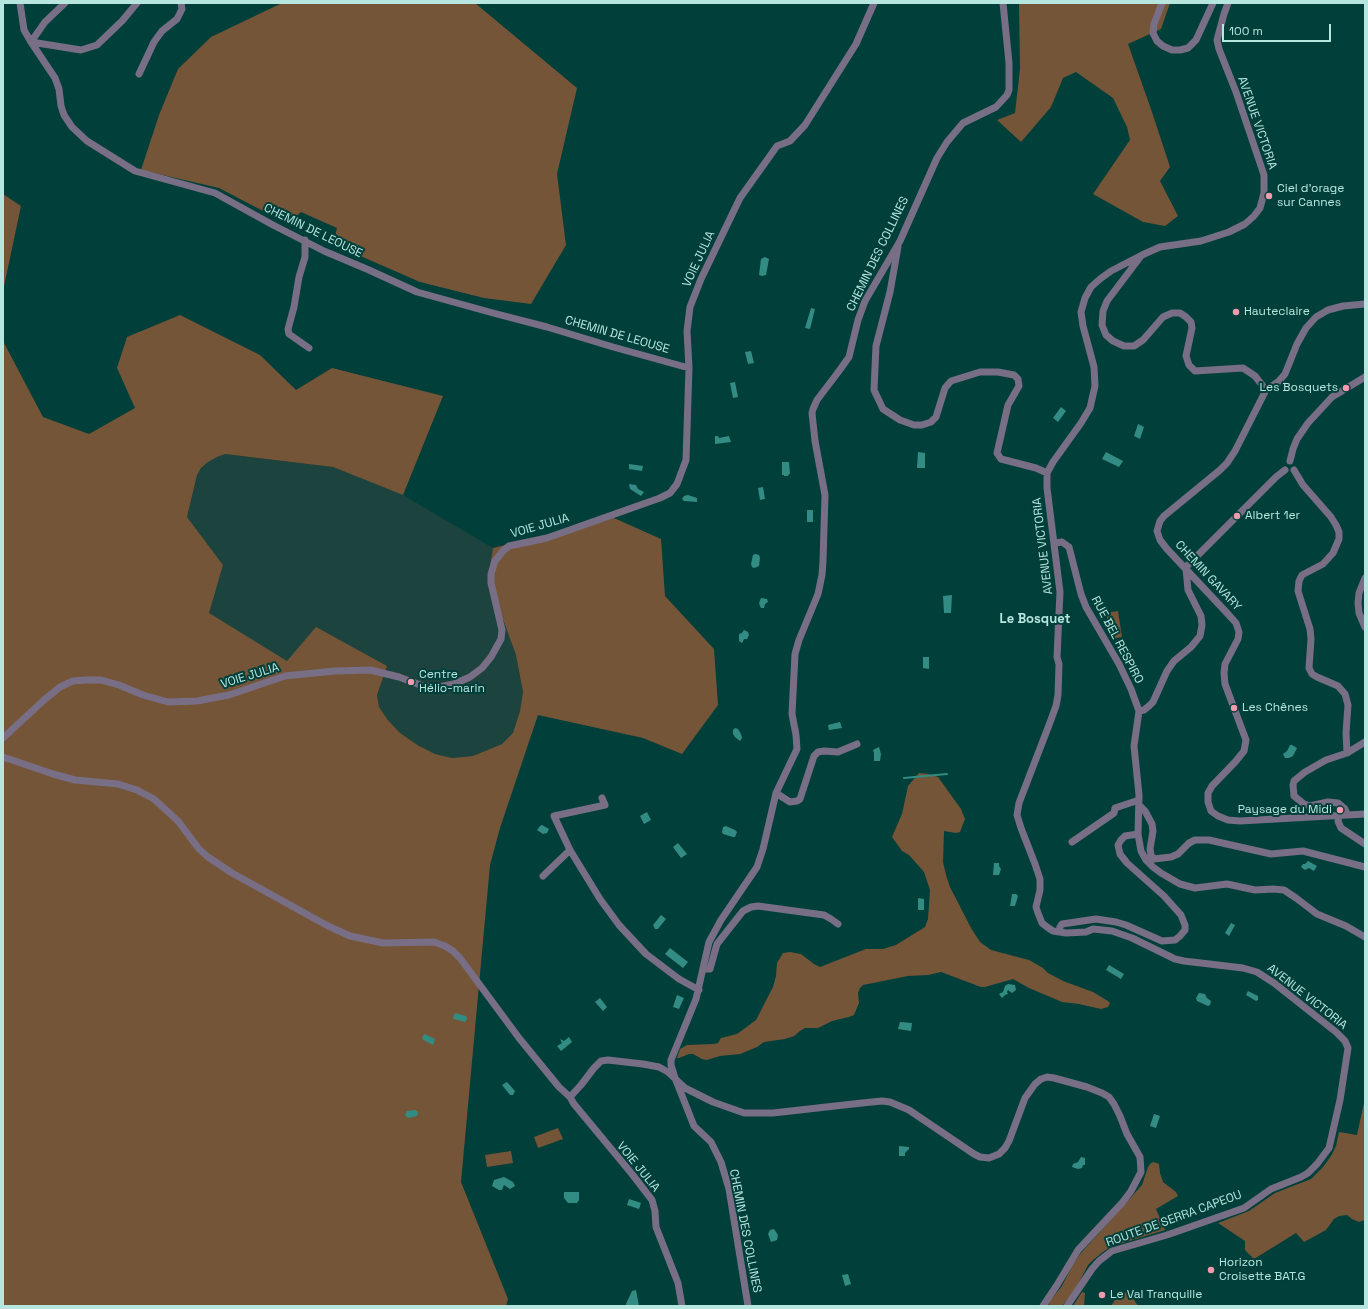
<!DOCTYPE html>
<html>
<head>
<meta charset="utf-8">
<style>
	body { margin:0 }
	#map { position:relative; width:1368px; height:1309px; overflow:hidden; background:#003f3a; font-family:"Space Grotesk",sans-serif }
	canvas { display:block }
	.frame { position:absolute; inset:0; border:4px solid #b7e6df; pointer-events:none }
	.scale { position:absolute; left:1222px; top:24px; width:109px; height:18px; box-sizing:border-box; border:2px solid #b7e6df; border-top:0; padding-left:5px; font-size:12px; line-height:14px; white-space:nowrap; color:#b7e6df; -webkit-text-stroke:3px #003f3a; paint-order:stroke }
</style>
</head>
<body>
<div id="map">
<canvas width="1368" height="1309"></canvas>
<div class="frame"></div>
<div class="scale">100 m</div>
</div>
<script>
const g = document.querySelector('canvas').getContext('2d');
g.lineJoin = 'round';
function paint(path, color) { g.fillStyle = color; g.fill(path, 'evenodd'); }
const poly = rows => new Path2D(rows.map(r => 'M' + r).join(''));
function stroke(path, color, width, dash) { g.strokeStyle = color; g.lineWidth = width; g.lineCap = dash ? 'butt' : 'round'; g.setLineDash(dash || []); g.stroke(path); }
function label(font, color, halo, rows, align = 'center') {
  g.font = font + ' "Space Grotesk",sans-serif'; g.lineWidth = 4; g.setLineDash([]); g.textBaseline = 'middle'; g.strokeStyle = halo; g.fillStyle = color; for (const [text, x, y, turn = 0] of rows) {
    g.save(); g.translate(x, y); g.rotate((+turn || 0) * Math.PI / 180); g.textAlign = isNaN(turn) ? turn : align; if (halo) g.strokeText(text, 0, 0); g.fillText(text, 0, 0); g.restore();
  }
}
paint(poly([
	[225,454,333,467,403,495,493,548,488,578,516,655,523,692,520,711,513,733,502,744,473,756,452,758,435,754,419,746,400,733,387,719,379,707,377,695,387,665,287,661,208,613,223,565,187,517,197,475,201,468,208,462,217,457]
]), '#1d433f');
paint(poly([
	[282,3,475,3,577,88,557,174,566,245,531,304,484,298,420,282,333,244,337,228,301,212,288,224,219,188,141,170,159,115,178,69,211,37],
	[1019,3,1170,3,1161,29,1128,44,1152,112,1170,167,1160,181,1178,216,1165,226,1143,222,1093,194,1130,140,1127,127,1113,98,1076,72,1063,78,1051,107,1021,142,997,120,1015,113,1020,69],
	[3,194,21,206,3,291],
	[180,315,260,355,296,390,332,368,443,396,403,495,333,467,225,454,217,457,208,462,201,468,197,475,187,517,223,565,209,613,287,661,316,627,387,666,377,695,379,707,387,719,400,733,419,746,435,754,452,758,473,756,502,744,513,733,520,711,523,692,516,655,488,578,493,548,614,518,661,539,665,596,714,649,718,705,682,754,643,738,538,715,500,828,490,865,461,1182,508,1299,506,1306,3,1306,3,341,43,417,89,434,135,408,117,368,127,337],
	[1118,611,1122,637,1111,639,1106,613],
	[919,773,928,774,938,777,961,809,965,819,960,832,956,833,944,831,943,862,946,875,950,887,971,928,980,942,991,950,1029,960,1043,968,1048,973,1063,981,1093,992,1108,1001,1110,1003,1108,1007,1101,1009,1079,1004,1062,1002,1029,988,1013,979,985,987,981,987,941,972,928,975,908,976,863,985,860,988,858,993,859,1003,854,1015,849,1017,832,1021,818,1028,805,1028,800,1031,794,1036,785,1039,764,1042,757,1047,740,1054,720,1056,707,1060,702,1059,693,1054,689,1054,679,1058,677,1058,680,1049,687,1045,713,1044,718,1043,721,1038,737,1034,756,1020,773,987,776,976,777,963,783,953,790,952,801,954,814,964,820,967,866,949,883,949,896,945,925,927,928,919,930,890,924,872,909,855,902,851,892,837,902,814,908,786],
	[1365,1098,1365,1220,1359,1222,1352,1219,1347,1215,1339,1216,1334,1219,1326,1230,1317,1235,1304,1242,1296,1233,1254,1259,1245,1250,1245,1241,1218,1223,1249,1211,1275,1193,1311,1179,1323,1167,1331,1156,1336,1146,1339,1132,1357,1135],
	[558,1128,563,1139,538,1148,534,1137],
	[511,1151,513,1163,487,1167,485,1155],
	[1154,1162,1159,1164,1160,1173,1163,1182,1176,1192,1178,1196,1156,1209,1165,1230,1110,1247,1103,1252,1093,1260,1088,1265,1075,1290,1062,1306,1048,1306,1050,1301,1062,1286,1073,1264,1081,1253,1142,1185,1148,1167,1151,1163],
	[1082,1292,1085,1293,1084,1306,1073,1306],
	[1129,1292,1138,1306,1111,1306,1117,1297,1122,1293]
]), '#745537');
paint(poly([
	[765,257,769,259,766,275,762,276,759,275,761,259],
	[811,308,815,309,810,329,805,328],
	[751,351,754,363,748,364,745,352],
	[735,382,738,397,733,398,730,383],
	[1061,407,1066,411,1058,422,1053,418],
	[1138,424,1144,427,1140,439,1134,436],
	[715,436,718,436,719,438,729,436,731,442,715,444],
	[918,452,925,453,925,468,917,468],
	[1106,452,1123,461,1119,467,1102,459],
	[782,462,789,462,790,474,789,474,788,476,784,476,784,475,782,475],
	[629,464,643,466,642,471,629,469],
	[629,484,636,485,638,489,644,492,641,496,630,489],
	[763,487,765,499,760,500,758,488],
	[688,495,697,498,697,502,684,501,682,499,684,496],
	[807,510,813,510,813,522,807,522],
	[755,554,759,555,760,558,759,566,757,567,754,568,752,567,751,564,753,555],
	[952,595,951,613,944,613,943,596],
	[761,598,767,599,768,602,765,604,764,608,761,608,760,606,759,603],
	[744,630,748,632,749,635,747,639,744,639,742,643,739,641,739,634,742,633],
	[923,657,929,657,929,669,923,668],
	[840,722,842,728,829,730,828,725],
	[735,728,738,729,741,734,742,738,740,741,735,737,733,734,733,730],
	[1290,745,1292,745,1297,748,1293,756,1289,758,1285,758,1283,754,1287,751],
	[879,747,881,754,880,761,874,761,874,753,873,750],
	[647,812,651,820,644,824,640,816],
	[542,825,549,829,547,833,543,834,537,830,540,826],
	[726,826,735,830,737,832,735,837,733,837,723,834,722,832,723,827],
	[678,843,687,854,681,858,673,847],
	[1308,861,1317,866,1314,871,1309,868,1305,870,1301,867,1303,864,1305,864],
	[994,863,999,863,999,866,1001,869,999,875,993,875],
	[1012,894,1016,894,1018,896,1015,906,1010,906],
	[918,898,924,899,924,910,918,910],
	[661,915,666,919,658,929,655,929,653,925],
	[1231,923,1235,925,1229,936,1225,933],
	[670,948,688,962,683,968,665,954],
	[1109,965,1124,974,1121,979,1106,970],
	[1008,984,1015,985,1016,990,1012,993,1008,990,1007,992,1008,994,1005,995,1002,998,999,994,1003,992,1005,986],
	[1248,991,1258,996,1258,1000,1256,1001,1246,995],
	[1199,993,1205,994,1207,998,1211,1001,1210,1005,1208,1006,1197,1001,1196,998],
	[677,995,684,998,679,1009,673,1007],
	[600,998,607,1007,603,1011,595,1002],
	[455,1013,466,1016,467,1019,465,1022,454,1019,453,1017],
	[900,1022,912,1023,911,1031,898,1029],
	[424,1034,435,1039,433,1045,422,1039],
	[569,1037,572,1042,561,1051,557,1046,562,1043,560,1039,564,1041],
	[507,1082,515,1091,513,1095,510,1095,502,1085],
	[415,1110,418,1112,417,1116,408,1118,405,1115,407,1111],
	[1154,1114,1160,1116,1156,1128,1150,1126],
	[899,1146,909,1147,909,1149,905,1153,905,1156,899,1156],
	[1081,1157,1085,1158,1085,1165,1083,1165,1082,1168,1078,1169,1072,1167,1073,1164,1078,1162],
	[504,1177,513,1182,515,1186,510,1189,504,1185,502,1190,499,1190,492,1186,494,1180],
	[564,1192,579,1192,579,1200,577,1203,568,1203,564,1198],
	[629,1199,641,1203,639,1209,627,1205],
	[774,1229,778,1235,777,1240,771,1242,768,1234,770,1230],
	[848,1274,851,1284,845,1286,842,1275],
	[636,1290,639,1306,625,1306,632,1291]
]), '#338c83');
stroke(poly([
	[904,778,947,774]
]), '#338c83', 2);
stroke(poly([
	[20,3,24,30,31,42,55,78,59,89,61,106,64,115,72,127,87,141,135,171,215,193,273,225,324,251,369,270,417,292,493,313,547,327,613,347,689,368],
	[65,3,45,22,31,42,81,50,97,45,122,21,137,3],
	[1162,3,1154,24,1153,33,1157,41,1163,46,1172,50,1180,50,1188,48,1196,40,1213,3],
	[139,74,154,42,162,31,177,19,182,9,181,3],
	[305,240,305,257,299,277,294,307,288,329,289,334,309,348],
	[898,247,890,292,876,346,874,390,883,409,900,420,914,425,922,425,931,422,936,417,945,388,951,381,980,372,998,372,1014,375,1018,379,1019,386,1008,405,997,453,1001,459,1036,468,1047,473],
	[1141,256,1107,301,1103,311,1102,325,1106,335,1113,341,1124,346,1134,346,1143,340,1163,317,1172,313,1180,313,1186,317,1191,322,1192,328,1186,356,1189,365,1195,371,1243,368,1255,376,1266,390],
	[1365,304,1343,306,1328,310,1316,317,1306,328,1297,344,1285,374,1278,382,1266,390,1235,451,1227,463,1220,470,1164,516,1160,521,1157,531,1160,540,1167,549,1227,613,1236,623,1239,632,1238,639,1225,664,1224,673,1225,684,1246,740,1244,751,1236,761,1212,786,1208,793,1208,802,1211,811,1218,816,1228,820,1240,821,1365,814],
	[1290,461,1293,449,1297,439,1308,423,1332,397,1365,377],
	[1294,470,1303,485,1331,517,1336,525,1339,532,1339,539,1333,553,1323,564,1302,575,1299,581,1298,591,1310,629,1311,639,1309,668,1312,674,1317,677,1338,686,1345,694,1348,705,1346,733,1347,753],
	[1055,543,1062,542,1069,547,1081,594,1086,607,1119,664,1131,689,1139,711,1134,746,1139,795,1138,834],
	[1185,568,1276,477,1285,470],
	[1365,578,1359,593,1358,603,1359,613,1365,627],
	[1139,711,1144,710,1149,706,1153,702,1167,671,1174,661,1191,647,1200,636,1202,625,1201,616,1188,590,1186,569],
	[3,738,44,700,60,687,73,681,86,680,101,680,119,685,143,695,168,702,197,701,229,695,285,676,335,671,370,670,399,677,423,686,439,687,454,684,470,677,482,668,491,657,501,639,502,630,491,583,491,574,495,561,503,551,509,546,547,538,660,498,670,493,677,484,686,460,689,368,687,331,690,307,701,279,740,198,777,146,790,141,805,125,856,44,874,3],
	[3,757,53,774,75,780,118,784,137,790,154,799,178,821,199,849,208,857,232,873,281,900,328,926,350,936,383,943,434,942,445,946,453,951,460,958,519,1038,559,1087,570,1097,574,1104,632,1174,652,1200,655,1211,656,1227,678,1283,682,1306],
	[776,793,790,802,797,801,800,799,814,756,818,752,824,751,838,752,857,744],
	[602,798,605,805,554,816,570,850,600,899,619,925,646,954,679,979,699,990],
	[1139,805,1145,811,1152,824,1153,831,1150,849,1151,855,1154,859,1171,857,1178,854,1189,843,1195,840,1209,840,1271,854,1303,851,1365,867],
	[1347,814,1345,809,1338,803,1328,802,1310,806,1304,804,1294,796,1293,785,1294,781,1305,772,1326,760,1347,753,1365,742],
	[1339,815,1338,821,1341,828,1365,844],
	[1072,842,1114,813,1115,808,1139,800],
	[543,876,570,850],
	[1059,932,1060,927,1062,924,1096,919,1116,922,1126,925,1162,941,1175,940,1180,936,1185,930,1185,925,1181,915,1164,896,1127,863,1120,854,1118,845,1121,840,1125,836,1138,834,1141,851,1146,860,1153,867,1161,873,1180,884,1195,888,1227,884,1255,890,1273,889,1284,890,1296,898,1317,914,1346,926,1365,937],
	[703,969,710,969,717,944,743,911,751,907,758,906,824,915,831,919,838,924],
	[570,1097,581,1085,594,1068,601,1061,608,1060,643,1064,659,1067,668,1072,685,1088,713,1102,744,1113,773,1113,862,1103,882,1101,890,1102,909,1110,974,1154,980,1157,989,1158,999,1154,1005,1148,1009,1141,1025,1098,1035,1084,1041,1079,1047,1077,1054,1078,1087,1087,1102,1093,1109,1097,1114,1104,1120,1116,1127,1134,1140,1157,1141,1172,1131,1191,1122,1203,1078,1250,1057,1285,1043,1306],
	[748,1306,729,1189,721,1162,711,1142,694,1126,675,1078,671,1065,671,1060,696,999,709,942,721,920,757,867,763,849,776,793,797,749,796,735,792,714,795,654,799,640,818,594,822,575,823,561,825,495,815,441,812,413,813,409,817,400,839,371,849,357,858,320,865,301,900,241,937,158,947,142,963,123,996,107,1007,95,1009,90,1009,63,1003,3],
	[1067,1306,1092,1269,1099,1261,1112,1251,1167,1235,1244,1208,1271,1189,1301,1177,1308,1173,1317,1164,1329,1148,1340,1100,1348,1048,1345,1041,1336,1032,1274,983,1257,972,1243,968,1184,961,1175,959,1132,938,1112,931,1093,929,1086,932,1066,933,1053,931,1047,927,1042,923,1038,913,1036,907,1040,890,1040,879,1035,864,1021,828,1017,815,1019,803,1049,725,1056,706,1058,695,1059,664,1057,657,1060,592,1047,488,1047,473,1053,462,1081,423,1090,408,1095,386,1094,367,1083,326,1081,312,1085,298,1091,287,1100,279,1111,271,1142,255,1160,247,1201,241,1229,232,1245,224,1254,216,1260,208,1264,193,1264,175,1262,169,1236,92,1219,49,1217,40,1224,14,1228,3]
]), '#786e85', 7);
for (const [x, y, r, color] of [
	[1269,196,4,"#f29aae"],
	[1236,312,4,"#f29aae"],
	[1346,388,4,"#f29aae"],
	[1237,516,4,"#f29aae"],
	[411,682,4,"#f29aae"],
	[1234,708,4,"#f29aae"],
	[1340,810,4,"#f29aae"],
	[1211,1270,4,"#f29aae"],
	[1102,1295,4,"#f29aae"]
]) { const dot = new Path2D(); dot.arc(x, y, r, 0, 2 * Math.PI); g.fillStyle = color; g.fill(dot); stroke(dot, '#003f3a', 1.5); }
label('12px', '#b7e6df', '#003f3a', [
	["AVENUE VICTORIA",1257,123,71],
	["CHEMIN DE LEOUSE",313,231,26],
	["CHEMIN DES COLLINES",878,254,-64],
	["VOIE JULIA",699,259,-65],
	["CHEMIN DE LEOUSE",617,335,16],
	["VOIE JULIA",540,526,-16],
	["AVENUE VICTORIA",1043,546,-97],
	["CHEMIN GAVARY",1208,576,47],
	["RUE BEL RESPIRO",1117,640,62],
	["VOIE JULIA",250,676,-17],
	["AVENUE VICTORIA",1307,997,38],
	["VOIE JULIA",638,1167,51],
	["ROUTE DE SERRA CAPEOU",1174,1219,-20],
	["CHEMIN DES COLLINES",745,1231,79]
]);
label('12px', '#b7e6df', '#003f3a', [
	["Ciel d'orage",1277,189],
	["sur Cannes",1277,203],
	["Hauteclaire",1244,312],
	["Les Bosquets",1338,388,"right"],
	["Albert 1er",1245,516],
	["Centre",419,675],
	["Hélio-marin",419,689],
	["Les Chênes",1242,708],
	["Paysage du Midi",1332,810,"right"],
	["Horizon",1219,1263],
	["Croisette BAT.G",1219,1277],
	["Le Val Tranquille",1110,1295]
], 'left');
label('bold 13px', '#b7e6df', '#003f3a', [
	["Le Bosquet",1035,619]
]);
</script>
</body>
</html>
